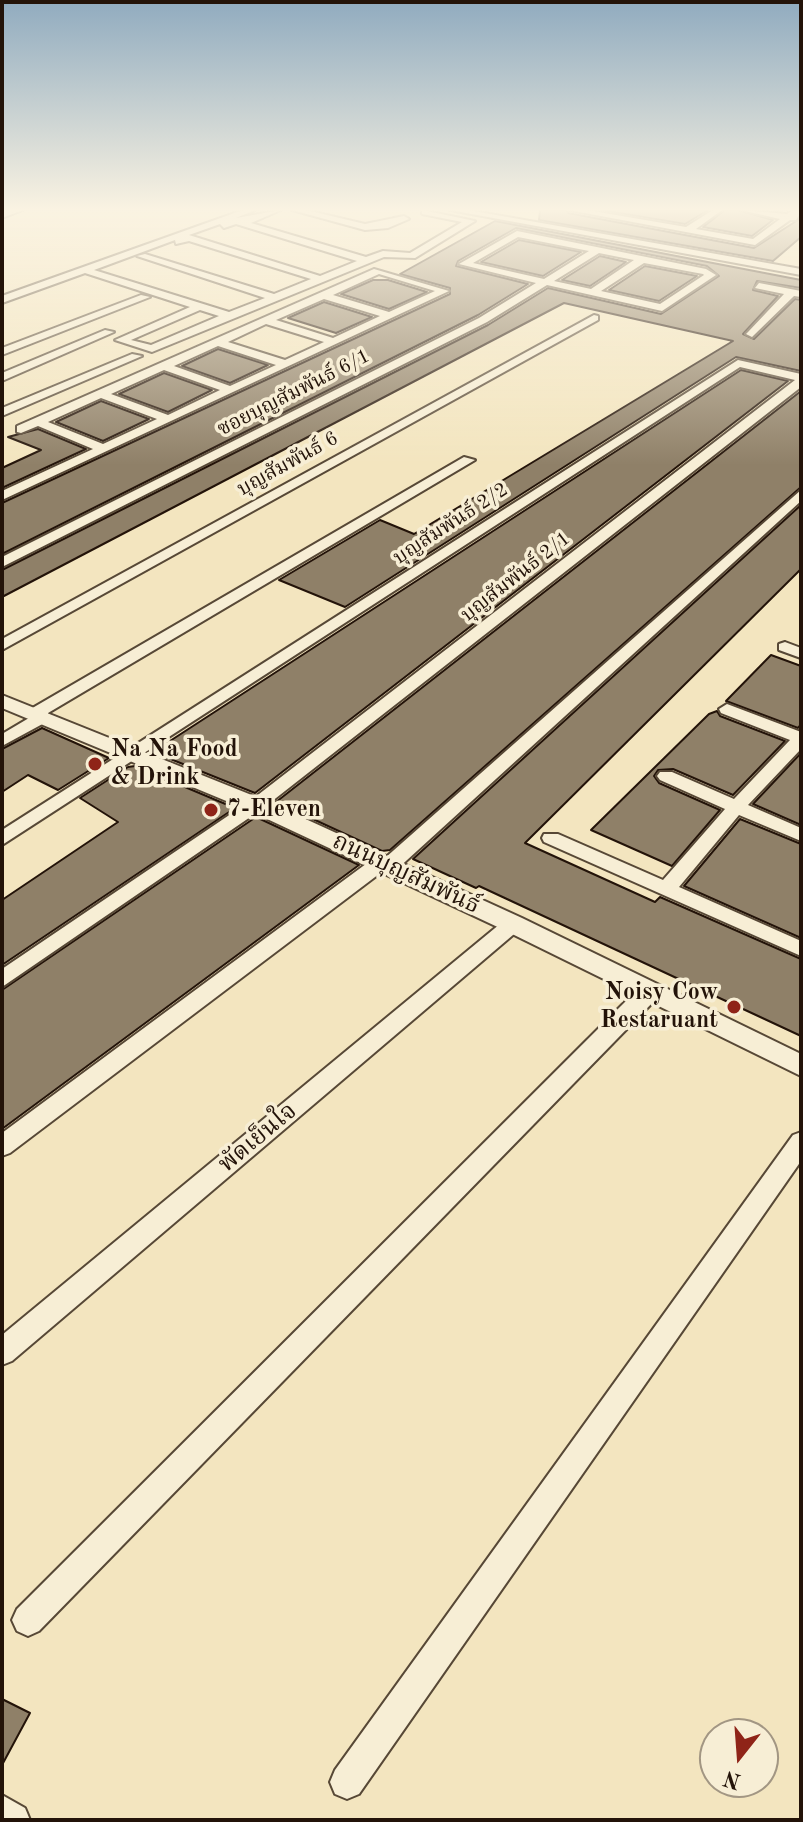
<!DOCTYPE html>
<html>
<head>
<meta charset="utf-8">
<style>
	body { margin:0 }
	#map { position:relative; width:803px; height:1822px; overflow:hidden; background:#f3e5bf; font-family:"Old Standard TT",serif }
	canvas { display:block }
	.frame { position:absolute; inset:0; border:4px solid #231309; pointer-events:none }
	.north { position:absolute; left:699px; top:1718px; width:80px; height:80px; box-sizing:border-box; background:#f7eed5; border:2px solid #a29683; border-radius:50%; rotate:197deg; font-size:22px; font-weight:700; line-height:32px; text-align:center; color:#231309 }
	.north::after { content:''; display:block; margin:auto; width:28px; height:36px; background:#8f2418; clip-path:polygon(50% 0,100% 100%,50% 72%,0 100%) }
</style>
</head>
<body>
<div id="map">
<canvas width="803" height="1822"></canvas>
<div class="frame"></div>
<div class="north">N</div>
</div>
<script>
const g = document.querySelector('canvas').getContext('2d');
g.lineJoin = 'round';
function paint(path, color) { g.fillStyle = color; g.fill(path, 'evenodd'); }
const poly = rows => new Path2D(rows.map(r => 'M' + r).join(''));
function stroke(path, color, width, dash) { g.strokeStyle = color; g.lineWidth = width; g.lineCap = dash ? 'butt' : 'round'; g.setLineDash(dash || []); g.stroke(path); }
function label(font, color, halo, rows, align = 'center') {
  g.font = font + ' "Old Standard TT","Noto Serif Thai",serif'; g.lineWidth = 7; g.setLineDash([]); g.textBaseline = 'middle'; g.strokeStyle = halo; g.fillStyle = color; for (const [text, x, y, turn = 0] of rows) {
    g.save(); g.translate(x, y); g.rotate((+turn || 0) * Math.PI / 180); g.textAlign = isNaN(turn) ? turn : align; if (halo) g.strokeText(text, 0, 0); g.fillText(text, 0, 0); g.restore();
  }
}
const building = poly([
	[540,210,566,210,568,213,754,248,801,218,801,237,773,261,539,220,540,210],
	[602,210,708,210,685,224,602,210],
	[725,210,738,210,773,220,752,236,703,227,725,210],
	[495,221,801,280,801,288,757,281,753,290,778,296,743,334,754,339,795,299,801,300,801,371,736,357,345,607,279,580,380,520,414,534,733,341,564,303,2,597,2,570,488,325,548,288,661,314,719,276,707,266,516,228,458,261,456,266,528,284,478,315,2,554,2,503,450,294,450,288,400,274,495,221],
	[519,240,581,252,543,276,481,262,519,240],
	[600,256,626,262,590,286,562,280,600,256],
	[645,266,697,276,659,301,609,290,645,266],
	[373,280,388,280,427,292,389,309,341,294,373,280],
	[324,302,372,317,336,333,288,318,324,302],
	[218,349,268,365,230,383,182,366,218,349],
	[741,370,788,381,255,793,153,752,741,370],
	[164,373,212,390,168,412,119,394,164,373],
	[801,391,801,487,390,850,382,851,276,802,801,391],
	[101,401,149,419,103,441,56,422,101,401],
	[38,429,86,449,2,488,2,468,41,450,8,437,38,429],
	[801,505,801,569,525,843,655,902,660,897,801,959,801,1036,479,886,476,888,413,859,801,505],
	[771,655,801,666,801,724,798,728,726,701,771,655],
	[717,711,720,716,785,741,733,795,673,769,658,770,654,776,659,783,720,810,672,866,591,830,709,714,717,711],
	[42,728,109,758,58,790,28,775,2,792,2,749,42,728],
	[801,753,801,825,753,804,801,753],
	[135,766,235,808,2,965,2,900,118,822,80,798,128,767,135,766],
	[256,817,359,865,2,1129,2,990,256,817],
	[740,819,801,844,801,938,684,886,740,819],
	[2,1699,30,1713,2,1765,2,1699]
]);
paint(building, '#8f8068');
stroke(building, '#231309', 2);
const minor = poly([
	[10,210,23,210,2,218,2,212,10,210],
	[243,210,255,210,236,218,281,210,251,223,366,257,383,251,410,253,462,222,422,214,422,210,475,221,415,258,384,257,152,352,115,340,190,307,85,273,2,303,2,296,243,210],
	[220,224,224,228,236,224,357,261,320,276,189,235,220,224],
	[175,240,176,244,189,241,311,279,274,294,145,254,137,256,265,298,229,312,94,270,175,240],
	[200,310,219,316,151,345,131,340,200,310],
	[292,210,306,210,365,224,404,216,409,219,388,228,365,230,292,210],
	[450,210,468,210,801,269,801,275,450,210],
	[569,210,587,210,686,227,713,210,722,210,696,229,753,239,780,219,741,210,787,214,793,210,801,212,796,220,790,220,755,245,569,210],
	[517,231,706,269,716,275,662,311,547,285,487,322,2,567,2,557,479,318,536,283,459,264,517,231],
	[518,237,589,251,544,279,473,263,518,237],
	[599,253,634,260,591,289,554,281,599,253],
	[644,263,703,274,704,275,660,304,601,291,644,263],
	[374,269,449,291,2,500,2,491,93,449,38,426,21,433,17,432,17,426,374,269],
	[379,274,435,291,389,312,333,295,379,274],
	[324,299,380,316,333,338,276,320,324,299],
	[266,324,324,342,285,360,228,342,266,324],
	[218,346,276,365,230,386,174,366,218,346],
	[164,370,220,390,168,415,111,394,164,370],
	[101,398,157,419,103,444,48,422,101,398],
	[759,283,801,291,801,297,794,296,752,337,746,334,748,332,784,294,755,288,759,283],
	[141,295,150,297,2,355,2,348,141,295],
	[594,315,598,316,598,320,2,650,2,639,594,315],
	[105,330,114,332,2,381,2,373,105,330],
	[132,354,142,356,2,416,2,408,132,354],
	[738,360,801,374,801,387,262,809,2,987,2,969,250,801,795,380,740,367,2,845,2,830,738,360],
	[464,457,475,460,48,713,48,721,2,746,2,734,29,718,29,710,464,457],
	[801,490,801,501,395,871,383,871,10,1153,2,1156,2,1133,374,858,385,858,801,490],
	[785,642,801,648,801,658,779,650,779,644,785,642],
	[727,704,801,732,801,749,748,805,801,828,801,841,739,815,679,887,801,941,801,956,544,842,542,838,544,834,558,834,663,880,725,809,660,780,657,776,660,772,672,772,734,799,790,740,721,713,719,709,727,704],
	[513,917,523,924,520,929,12,1361,2,1365,2,1335,506,919,513,917],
	[649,984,657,986,660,992,657,998,39,1631,28,1636,17,1631,12,1620,17,1609,641,986,649,984],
	[801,1132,801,1161,359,1794,347,1799,335,1794,330,1782,335,1770,793,1135,801,1132],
	[2,1795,25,1808,30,1820,2,1820,2,1795]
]);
const tertiary = poly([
	[2,695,264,800,522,918,801,1054,801,1076,504,930,248,810,2,708,2,695]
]);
stroke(minor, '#574836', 4);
stroke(tertiary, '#574836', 4);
paint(minor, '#f7eed5');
paint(tertiary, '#f7eed5');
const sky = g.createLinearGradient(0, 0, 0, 465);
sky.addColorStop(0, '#90abbf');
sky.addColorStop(0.45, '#faf3e2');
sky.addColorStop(1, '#faf3e200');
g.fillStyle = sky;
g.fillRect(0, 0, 803, 465);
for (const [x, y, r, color] of [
	[95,764,8,"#8f2418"],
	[211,810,8,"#8f2418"],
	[734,1007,8,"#8f2418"]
]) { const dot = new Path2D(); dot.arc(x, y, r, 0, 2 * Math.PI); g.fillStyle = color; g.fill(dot); stroke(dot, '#f7eed5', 3); }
label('20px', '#231309', '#f7eed5', [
	["ซอยบุญสัมพันธ์ 6/1",294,393,-27],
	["บุญสัมพันธ์ 6",288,464,-29],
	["บุญสัมพันธ์ 2/2",451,524,-33],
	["บุญสัมพันธ์ 2/1",516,577,-38]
]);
label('bold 24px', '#231309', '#f7eed5', [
	["Na Na Food",111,750],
	["& Drink",111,778],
	["7-Eleven",227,810],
	["Noisy Cow",718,993,"right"],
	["Restaruant",718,1021,"right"]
], 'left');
label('24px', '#231309', '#f7eed5', [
	["ถนนบุญสัมพันธ์",406,874,25],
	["พัดเย็นใจ",258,1138,-40]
]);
</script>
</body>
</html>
